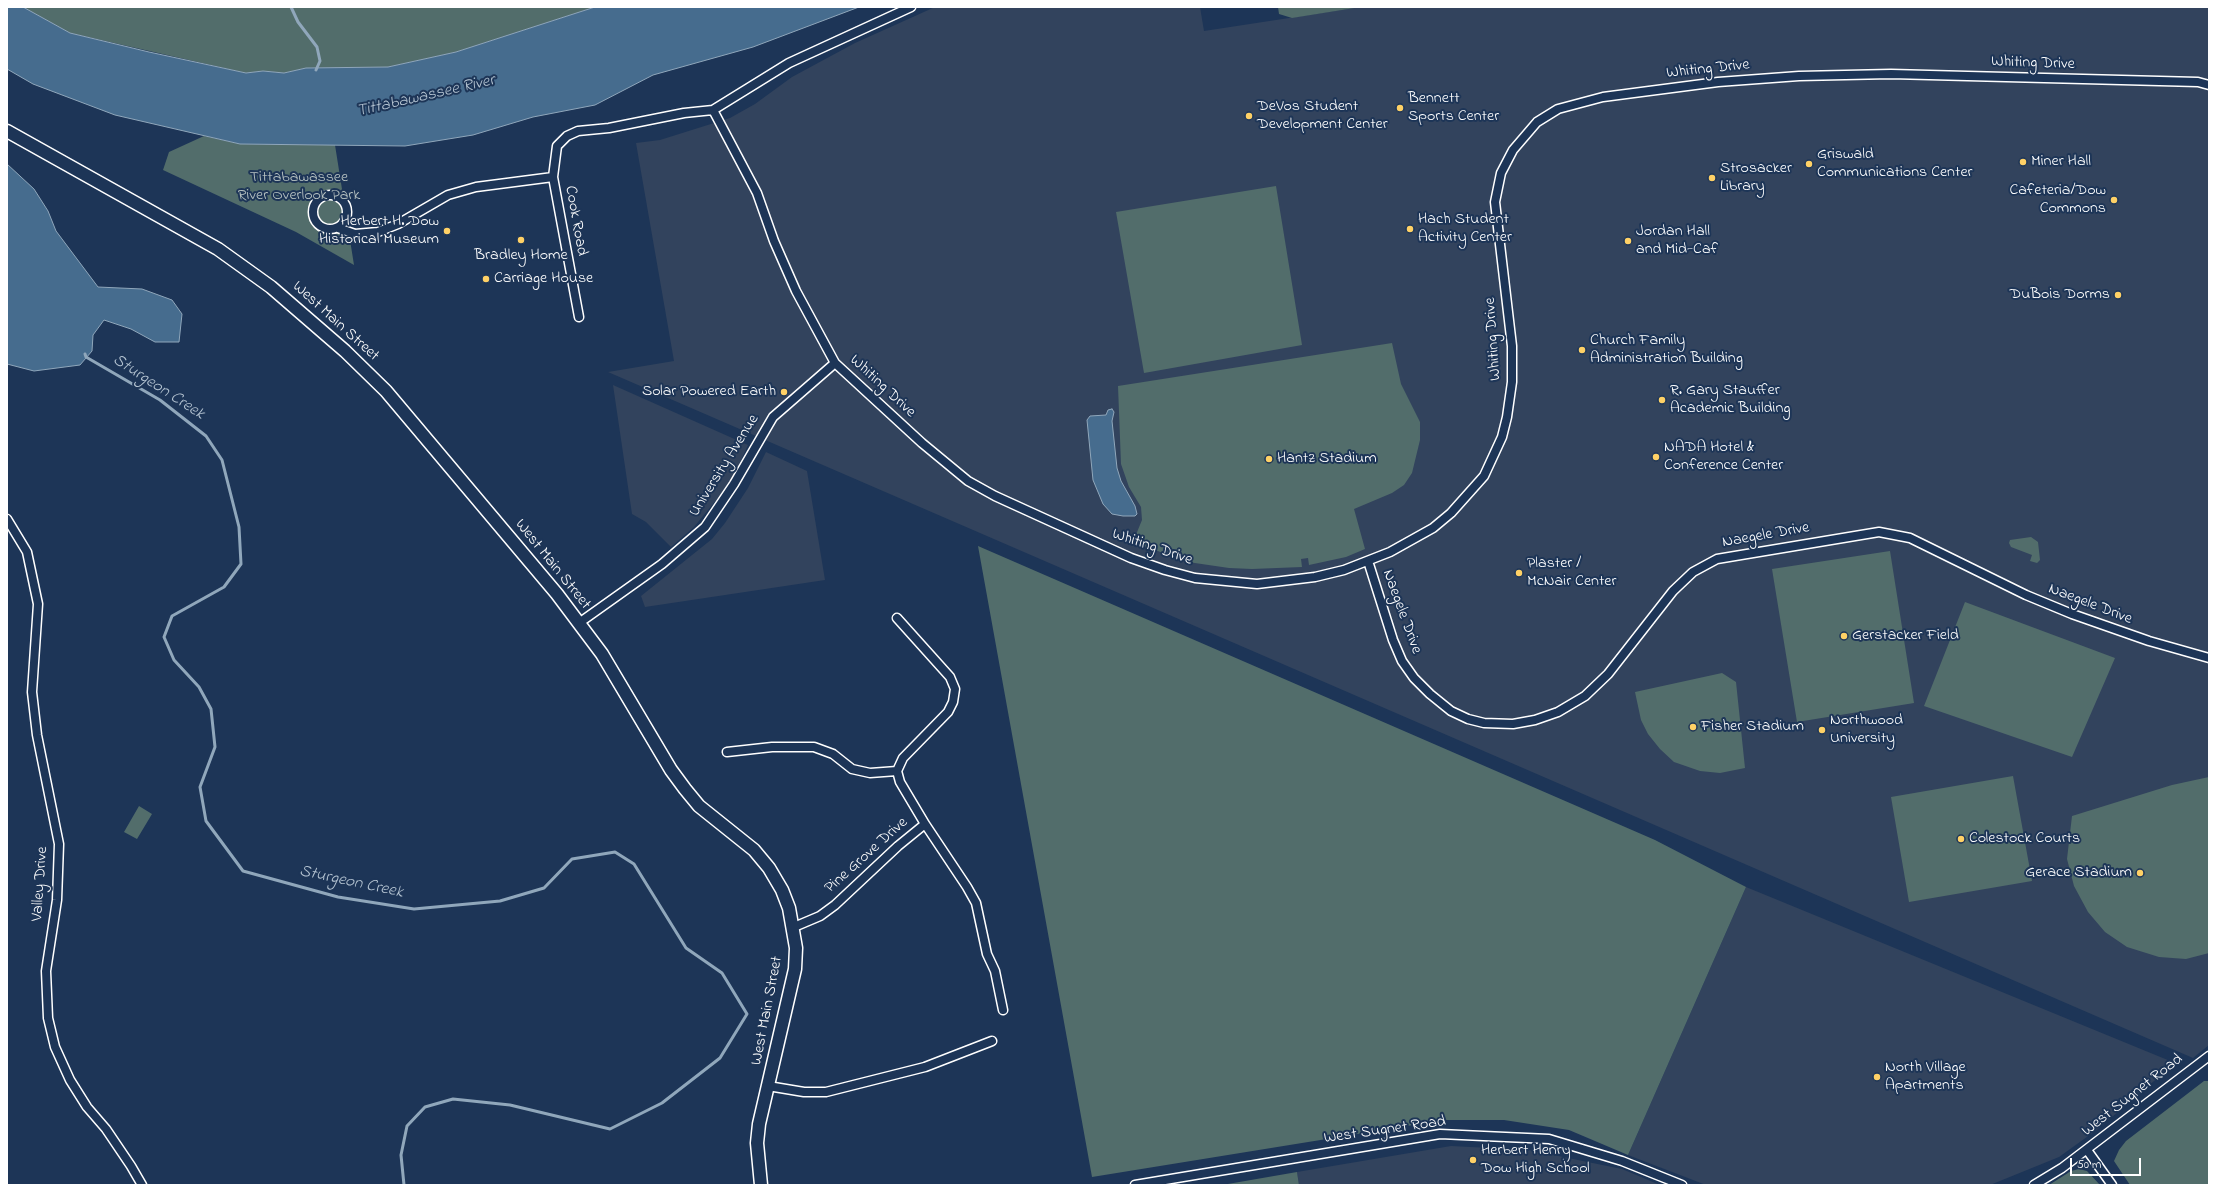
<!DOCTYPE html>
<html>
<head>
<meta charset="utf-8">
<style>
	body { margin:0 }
	#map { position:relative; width:2216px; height:1192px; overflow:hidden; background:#1d3557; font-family:"Indie Flower",sans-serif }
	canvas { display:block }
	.frame { position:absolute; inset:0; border:8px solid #fff; pointer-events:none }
	.scale { position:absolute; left:2070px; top:1158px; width:71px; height:18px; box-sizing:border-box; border:2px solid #fff; border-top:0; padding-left:5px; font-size:12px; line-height:14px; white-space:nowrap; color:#fff; -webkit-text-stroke:3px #1d3557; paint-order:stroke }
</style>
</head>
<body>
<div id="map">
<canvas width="2216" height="1192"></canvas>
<div class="frame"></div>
<div class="scale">50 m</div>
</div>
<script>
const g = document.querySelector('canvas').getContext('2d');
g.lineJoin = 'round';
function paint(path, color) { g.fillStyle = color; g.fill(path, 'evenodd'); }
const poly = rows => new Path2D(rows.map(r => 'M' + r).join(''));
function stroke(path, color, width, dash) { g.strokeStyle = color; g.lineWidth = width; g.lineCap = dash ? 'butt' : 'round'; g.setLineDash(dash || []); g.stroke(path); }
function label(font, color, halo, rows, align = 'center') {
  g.font = font + ' "Indie Flower",sans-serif'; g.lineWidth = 4; g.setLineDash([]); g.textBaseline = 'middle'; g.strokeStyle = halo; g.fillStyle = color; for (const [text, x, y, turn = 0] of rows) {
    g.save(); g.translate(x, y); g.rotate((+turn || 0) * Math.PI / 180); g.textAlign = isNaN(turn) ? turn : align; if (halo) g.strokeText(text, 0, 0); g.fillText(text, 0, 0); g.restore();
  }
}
paint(poly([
	[935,7,1200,7,1204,31,1361,7,2209,7,2209,1045,2193,1058,608,372,674,361,636,143,660,140,730,118,755,104,792,77,855,43],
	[613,385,748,445,737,469,722,493,694,527,671,547,646,522,632,514],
	[766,452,807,471,825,580,645,607,641,596,712,539,725,523,748,488],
	[1746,887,2175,1063,2098,1129,2059,1157,1990,1185,1706,1185,1628,1155],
	[1451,1146,1529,1150,1622,1169,1660,1185,1299,1185,1297,1172]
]), '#32435d');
paint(poly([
	[23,7,595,7,456,52,388,67,306,68,284,73,263,71,246,73,70,33],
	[1278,7,1361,7,1292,18,1279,14],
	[204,136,240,144,335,145,354,265,296,232,163,170,169,152],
	[1276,186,1302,345,1144,373,1116,212],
	[1392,343,1401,384,1420,422,1420,440,1412,473,1404,485,1392,493,1354,509,1365,549,1346,557,1309,565,1308,558,1301,559,1302,567,1252,569,1229,568,1188,562,1133,542,1142,520,1141,507,1129,487,1121,464,1118,386],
	[2031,537,2038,542,2040,560,2037,563,2030,561,2032,555,2011,547,2009,543,2010,540],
	[978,546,1655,840,1746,887,1628,1155,1569,1130,1504,1120,1444,1120,1092,1177],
	[1890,551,1914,703,1797,722,1772,569],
	[1965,602,2115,658,2072,757,1924,706],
	[1722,673,1736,682,1745,768,1720,773,1700,771,1674,762,1660,749,1648,734,1641,720,1635,692],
	[2013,776,2032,881,1909,902,1891,797],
	[2209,777,2209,953,2186,959,2159,957,2127,947,2105,932,2088,912,2074,886,2067,859,2072,816,2172,785],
	[139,806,152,814,137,839,124,832],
	[2204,1081,2209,1081,2209,1185,2130,1185,2114,1161,2119,1150,2126,1141],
	[2079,1169,2087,1171,2100,1185,2049,1185,2071,1171],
	[1297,1172,1299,1185,1222,1185]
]), '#526d6b');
const water = poly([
	[7,7,23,7,70,33,149,52,246,73,263,71,284,73,306,68,388,67,456,52,595,7,859,7,753,47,653,75,595,105,533,117,473,135,405,146,240,144,115,115,33,84,7,69,7,7],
	[7,164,34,189,48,211,56,231,98,287,142,289,172,300,182,314,179,342,155,342,131,329,104,320,93,335,92,351,80,365,34,371,7,364,7,164],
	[1112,409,1114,412,1112,421,1117,468,1121,481,1135,506,1137,514,1135,516,1123,516,1112,514,1103,504,1093,480,1087,420,1090,416,1106,415,1108,410,1112,409]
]);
paint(water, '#466c8e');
stroke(water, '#90a7bb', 1);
stroke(poly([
	[291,7,298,22,317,47,320,61,316,70],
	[85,354,86,357,160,400,206,436,222,460,239,527,241,564,224,587,172,616,164,637,174,660,199,687,211,709,215,747,200,787,206,821,243,871,338,897,414,909,500,901,544,888,572,859,615,852,634,864,686,948,722,973,747,1014,720,1058,662,1103,610,1129,510,1105,453,1099,425,1107,407,1126,401,1155,404,1185]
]), '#90a7bb', 3);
const street = poly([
	[713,110,757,193,774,241,796,291,835,363,922,443,968,481,995,496,1131,558,1165,570,1195,578,1257,584,1315,577,1344,570,1390,552,1433,528,1451,513,1484,476,1502,437,1507,417,1512,382,1512,346,1495,202,1501,173,1513,150,1537,122,1558,109,1603,97,1718,82,1799,76,1891,74,2198,82,2209,85],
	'313 212a17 17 0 1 1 34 0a17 17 0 1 1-34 0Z',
	[338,228,355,234,378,232,398,224,448,195,476,187,553,177],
	[579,317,553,177,557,146,567,136,578,131,609,128,684,113,713,110,789,63,911,7],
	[7,519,27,552,38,604,32,692,37,735,59,844,57,900,46,971,48,1018,55,1047,70,1080,87,1107,106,1129,131,1166,142,1185],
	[1368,561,1393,640,1402,661,1414,678,1430,694,1451,711,1468,719,1484,723,1513,724,1535,720,1558,712,1585,696,1608,674,1673,591,1693,572,1717,559,1879,532,1910,538,2026,595,2072,614,2149,641,2209,658],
	[579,623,662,564,705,527,734,484,773,417,835,363],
	[727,752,772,747,814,747,833,754,852,769,870,773,897,771],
	[925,824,967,887,976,903,987,954,995,971,1003,1010],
	[794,927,820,916,835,905,898,846,925,824,900,782,897,771,903,758,948,712,953,702,955,689,950,677,897,618],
	[768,1086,804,1092,826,1092,925,1067,992,1041],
	[2087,1150,2112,1185],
	[1135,1185,1440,1134,1549,1139,1622,1161,1682,1185],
	[2034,1185,2062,1168,2209,1056]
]);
const secondary = poly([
	[7,131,218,249,271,287,345,351,386,391,557,594,602,654,671,770,685,789,699,806,754,850,769,868,782,890,789,908,796,948,795,969,759,1124,757,1143,761,1185]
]);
stroke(street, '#fff', 11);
stroke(secondary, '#fff', 15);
stroke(street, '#1d3557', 8);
stroke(secondary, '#1d3557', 12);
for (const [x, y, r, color] of [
	[1400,108,4,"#ffd166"],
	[1249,116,4,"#ffd166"],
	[2023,162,4,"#ffd166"],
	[1809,164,4,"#ffd166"],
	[1712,178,4,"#ffd166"],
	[2114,200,4,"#ffd166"],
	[1410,229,4,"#ffd166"],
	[447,231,4,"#ffd166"],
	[521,240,4,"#ffd166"],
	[1628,241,4,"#ffd166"],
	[486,279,4,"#ffd166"],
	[2118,295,4,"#ffd166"],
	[1582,350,4,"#ffd166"],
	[784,392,4,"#ffd166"],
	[1662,400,4,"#ffd166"],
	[1656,457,4,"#ffd166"],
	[1269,459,4,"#ffd166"],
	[1519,573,4,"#ffd166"],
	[1844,636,4,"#ffd166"],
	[1693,727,4,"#ffd166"],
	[1822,730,4,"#ffd166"],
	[1961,839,4,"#ffd166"],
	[2140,873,4,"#ffd166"],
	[1877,1077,4,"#ffd166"],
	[1473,1160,4,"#ffd166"]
]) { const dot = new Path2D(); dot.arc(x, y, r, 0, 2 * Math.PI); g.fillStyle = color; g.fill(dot); stroke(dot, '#1d3557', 1.5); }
label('16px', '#fff', '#1d3557', [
	["Whiting Drive",2033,64,2],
	["Whiting Drive",1708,70,-6],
	["Cook Road",575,221,80],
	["West Main Street",335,322,42],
	["Whiting Drive",1494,339,-94],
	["Whiting Drive",882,387,43],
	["University Avenue",725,466,-58],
	["Naegele Drive",1766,536,-10],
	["Whiting Drive",1152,548,19],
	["West Main Street",552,565,51],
	["Naegele Drive",2090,605,21],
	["Naegele Drive",1401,612,70],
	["Pine Grove Drive",867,856,-42],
	["Valley Drive",41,884,-86],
	["West Main Street",768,1011,-79],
	["West Sugnet Road",2133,1096,-38],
	["West Sugnet Road",1385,1131,-8]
]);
label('16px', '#fff', '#1d3557', [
	["Bennett",1408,99],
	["Sports Center",1408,117],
	["DeVos Student",1257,107],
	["Development Center",1257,125],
	["Griswald",1817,155],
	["Communications Center",1817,173],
	["Miner Hall",2031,162],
	["Strosacker",1720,169],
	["Library",1720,187],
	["Cafeteria/Dow",2106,191,"right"],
	["Commons",2106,209,"right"],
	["Hach Student",1418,220],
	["Activity Center",1418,238],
	["Herbert H. Dow",439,222,"right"],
	["Historical Museum",439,240,"right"],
	["Jordan Hall",1636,232],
	["and Mid-Caf",1636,250],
	["Bradley Home",521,256,"center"],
	["Carriage House",494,279],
	["DuBois Dorms",2110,295,"right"],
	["Church Family",1590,341],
	["Administration Building",1590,359],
	["R. Gary Stauffer",1670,391],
	["Academic Building",1670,409],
	["Solar Powered Earth",776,392,"right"],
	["NADA Hotel &",1664,448],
	["Conference Center",1664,466],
	["Hantz Stadium",1277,459],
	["Plaster /",1527,564],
	["McNair Center",1527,582],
	["Gerstacker Field",1852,636],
	["Northwood",1830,721],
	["University",1830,739],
	["Fisher Stadium",1701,727],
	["Colestock Courts",1969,839],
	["Gerace Stadium",2132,873,"right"],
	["North Village",1885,1068],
	["Apartments",1885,1086],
	["Herbert Henry",1481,1151],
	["Dow High School",1481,1169]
], 'left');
label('16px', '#bac5c4', '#1d3557', [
	["Tittabawassee",299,178],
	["River Overlook Park",299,196]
]);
label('italic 17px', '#b5c4d2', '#1d3557', [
	["Tittabawassee River",426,97,-13],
	["Sturgeon Creek",158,388,33],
	["Sturgeon Creek",351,883,12]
]);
</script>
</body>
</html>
